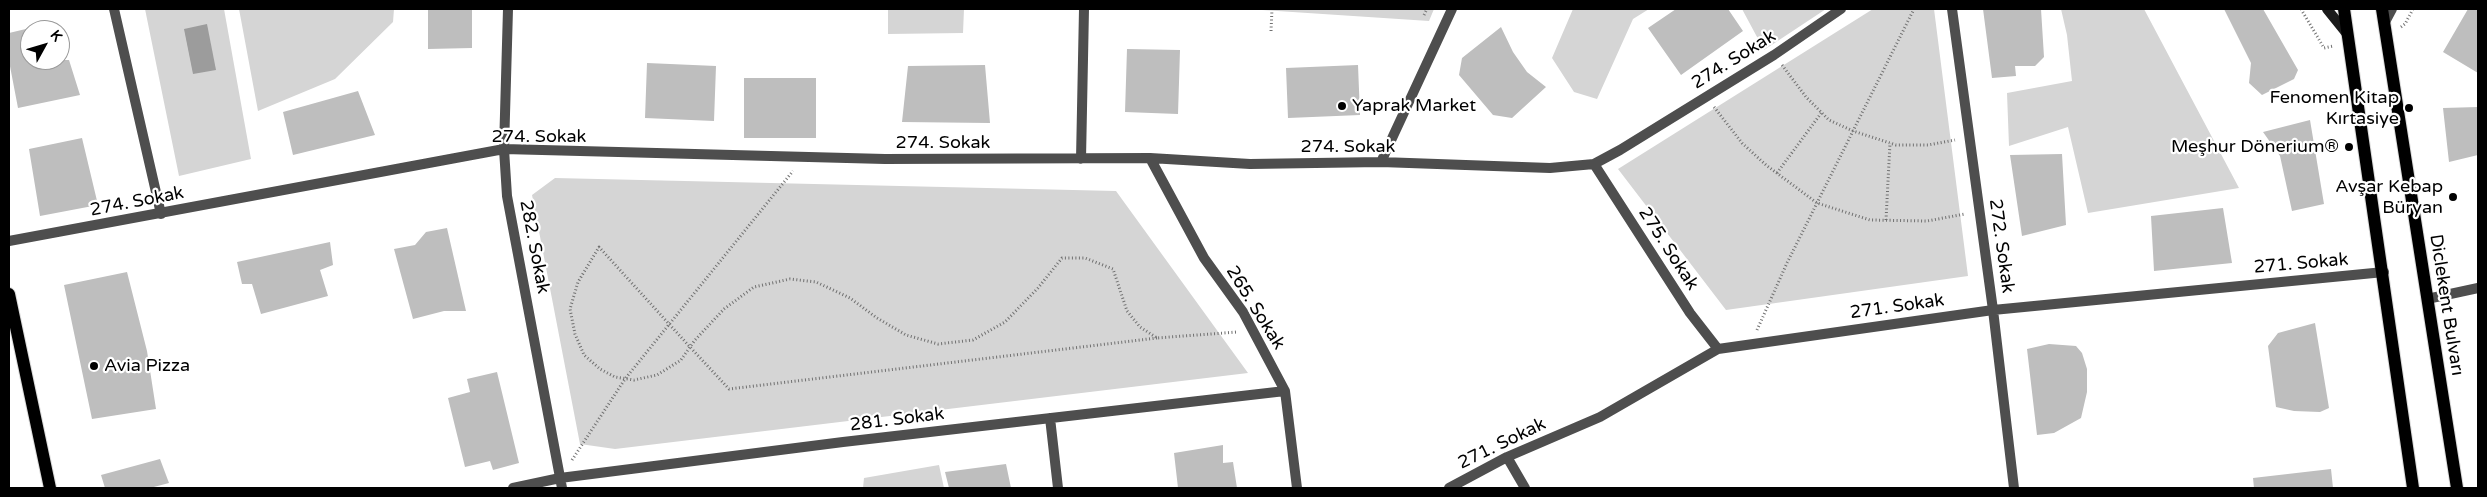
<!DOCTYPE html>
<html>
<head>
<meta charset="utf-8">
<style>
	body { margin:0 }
	#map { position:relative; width:2487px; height:497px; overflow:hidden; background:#fff; font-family:"Varela Round",sans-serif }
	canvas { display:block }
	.frame { position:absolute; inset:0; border:10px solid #000; pointer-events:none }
	.north { position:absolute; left:20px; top:20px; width:50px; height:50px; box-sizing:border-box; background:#fff; border:1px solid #999; border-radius:50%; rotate:51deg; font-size:14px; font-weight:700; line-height:20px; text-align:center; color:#000 }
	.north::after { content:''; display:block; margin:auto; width:18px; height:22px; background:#000; clip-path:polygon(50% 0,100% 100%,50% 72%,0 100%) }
</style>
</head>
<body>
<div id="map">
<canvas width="2487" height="497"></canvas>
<div class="frame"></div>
<div class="north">K</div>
</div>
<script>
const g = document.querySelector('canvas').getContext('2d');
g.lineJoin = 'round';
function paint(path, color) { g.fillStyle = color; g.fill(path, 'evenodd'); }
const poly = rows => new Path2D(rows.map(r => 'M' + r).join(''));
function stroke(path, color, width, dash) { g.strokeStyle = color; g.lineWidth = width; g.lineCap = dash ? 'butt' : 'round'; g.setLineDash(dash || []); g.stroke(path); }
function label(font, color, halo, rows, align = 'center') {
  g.font = font + ' "Varela Round",sans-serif'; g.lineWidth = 4.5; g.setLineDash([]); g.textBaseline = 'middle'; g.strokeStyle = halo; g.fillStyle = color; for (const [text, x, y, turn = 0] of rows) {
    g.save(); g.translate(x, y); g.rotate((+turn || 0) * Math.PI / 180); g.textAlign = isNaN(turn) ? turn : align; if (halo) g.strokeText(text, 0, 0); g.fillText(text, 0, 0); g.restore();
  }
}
paint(poly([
	[145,9,224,9,251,159,179,176],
	[239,9,394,9,393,22,335,79,258,111],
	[888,9,964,9,963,33,888,34],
	[1247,9,1434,9,1429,21],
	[1573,9,1649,9,1633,19,1597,99,1574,92,1552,58],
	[1742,9,1826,9,1764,50],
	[1873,9,1934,9,1968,276,1726,310,1618,169],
	[2061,9,2144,9,2239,188,2088,213,2068,127,2009,146,2007,93,2072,81,2067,35],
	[555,178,1116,191,1248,373,615,449,580,444,532,195],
	[939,465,944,488,863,488,864,478]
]), '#d5d5d5');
paint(poly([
	[207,24,216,70,193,74,184,29]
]), '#9c9c9c');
paint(poly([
	[428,9,472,9,472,48,428,49],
	[1676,9,1728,9,1743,31,1681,75,1648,28],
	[1983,9,2041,9,2044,57,2035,66,2015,66,2016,76,1992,78],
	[2224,9,2263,9,2298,70,2294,79,2262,95,2249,83,2251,63],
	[2468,9,2478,9,2478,73,2443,52],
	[1501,27,1513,52,1527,72,1546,87,1512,118,1493,115,1459,75,1462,58],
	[30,28,30,60,69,60,80,95,18,108,9,61,9,33],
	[1127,49,1180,50,1178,114,1125,112],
	[647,63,716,66,714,121,645,118],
	[985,65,990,123,902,122,908,66],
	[1358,65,1360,115,1288,118,1286,68],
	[744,78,816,78,816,138,744,138],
	[358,91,375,135,293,155,283,112],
	[2478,107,2478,155,2449,162,2443,108],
	[2310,120,2324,204,2292,211,2280,156,2263,132],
	[82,138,98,205,40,216,29,149],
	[2062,154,2066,225,2022,236,2010,155],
	[2223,208,2232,263,2154,271,2151,216],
	[447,228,466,311,444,311,413,319,394,249,415,245,426,232],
	[330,242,333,265,320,270,328,296,261,314,252,284,242,284,237,262],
	[127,272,147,351,156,409,92,419,64,285],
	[2315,323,2329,408,2320,412,2294,411,2276,407,2268,346,2278,333],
	[2049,344,2076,346,2082,353,2087,369,2087,392,2081,418,2054,433,2037,435,2027,349],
	[497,372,519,463,493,470,490,461,465,467,448,398,470,392,467,379],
	[1223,445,1223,463,1233,462,1237,488,1178,488,1174,453],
	[160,459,169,483,150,488,105,488,101,475],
	[1006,464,1011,488,949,488,945,472],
	[2331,469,2333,488,2254,488,2253,478]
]), '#bebebe');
const primary = poly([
	[2344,9,2413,488],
	[2382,9,2457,488],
	[9,294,50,488]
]);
stroke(primary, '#dbdbdb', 14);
stroke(poly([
	[2301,9,2324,48,2333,46],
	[1350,10,1350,9],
	[1424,15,1427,9],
	[2401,27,2405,24,2413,9],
	[1271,31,1272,9],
	[1782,65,1806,97,1829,120,1853,131,1896,145,1928,145,1955,140],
	[1714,107,1742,143,1766,165,1817,203,1870,220,1927,221,1965,214],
	[1777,173,1822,112],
	[1886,220,1890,143],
	[1757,330,1787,263,1914,9],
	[1157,338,729,389,690,347,599,247,578,282,570,309,575,334,584,355,600,369,615,377,634,380,657,375,681,360,690,347,695,340,724,309,754,287,790,279,816,282,850,298,877,318,906,335,938,344,973,340,1005,322,1038,288,1062,258,1085,258,1113,269,1127,311,1140,327,1157,338,1237,332],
	[572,460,625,379,793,171]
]), '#707070', 3, [1, 2.5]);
stroke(poly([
	[114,9,161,214]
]), '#4e4e4e', 10);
stroke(poly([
	[508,9,504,149,507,196,562,488],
	[1952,9,1993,310,2014,488],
	[2384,24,2392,9],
	[1150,158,1204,258,1243,312,1285,391,1297,488],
	[1081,159,1084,9],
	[1381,162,1452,9],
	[1594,164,1690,313,1718,349],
	[9,241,504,149,885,159,1150,158,1250,164,1381,162,1550,168,1594,164,1620,150,1774,55,1841,9],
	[2427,299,2478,288],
	[1050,418,1058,488],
	[1507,457,1525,488],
	[513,488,560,478,843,442,1285,391],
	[1449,488,1507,457,1600,417,1718,349,1993,310,2384,272]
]), '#4e4e4e', 10);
stroke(poly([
	[2327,9,2348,35]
]), '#1b1b1b', 10);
stroke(primary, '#000', 12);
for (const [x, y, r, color] of [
	[1342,106,5,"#000"],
	[2409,108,5,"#000"],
	[2349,147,5,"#000"],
	[2453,197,5,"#000"],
	[94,366,5,"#000"]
]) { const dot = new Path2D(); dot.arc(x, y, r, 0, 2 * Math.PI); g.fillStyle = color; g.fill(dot); stroke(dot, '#fff', 2); }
label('18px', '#000', '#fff', [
	["274. Sokak",1734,60,-32],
	["274. Sokak",539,137],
	["274. Sokak",943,143],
	["274. Sokak",1348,147],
	["274. Sokak",137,202,-11],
	["272. Sokak",2001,246,82],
	["282. Sokak",534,247,79],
	["275. Sokak",1668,249,57],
	["271. Sokak",2301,264,-5],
	["Diclekent Bulvarı",2446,305,81],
	["271. Sokak",1897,307,-8],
	["265. Sokak",1255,308,58],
	["281. Sokak",897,420,-7],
	["271. Sokak",1502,444,-26]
]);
label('18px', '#000', '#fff', [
	["Fenomen Kitap",2399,98],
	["Kırtasiye",2399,119],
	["Yaprak Market",1352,106,"left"],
	["Meşhur Dönerium®",2339,147],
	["Avşar Kebap",2443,187],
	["Büryan",2443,208],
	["Avia Pizza",104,366,"left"]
], 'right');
</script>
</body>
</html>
